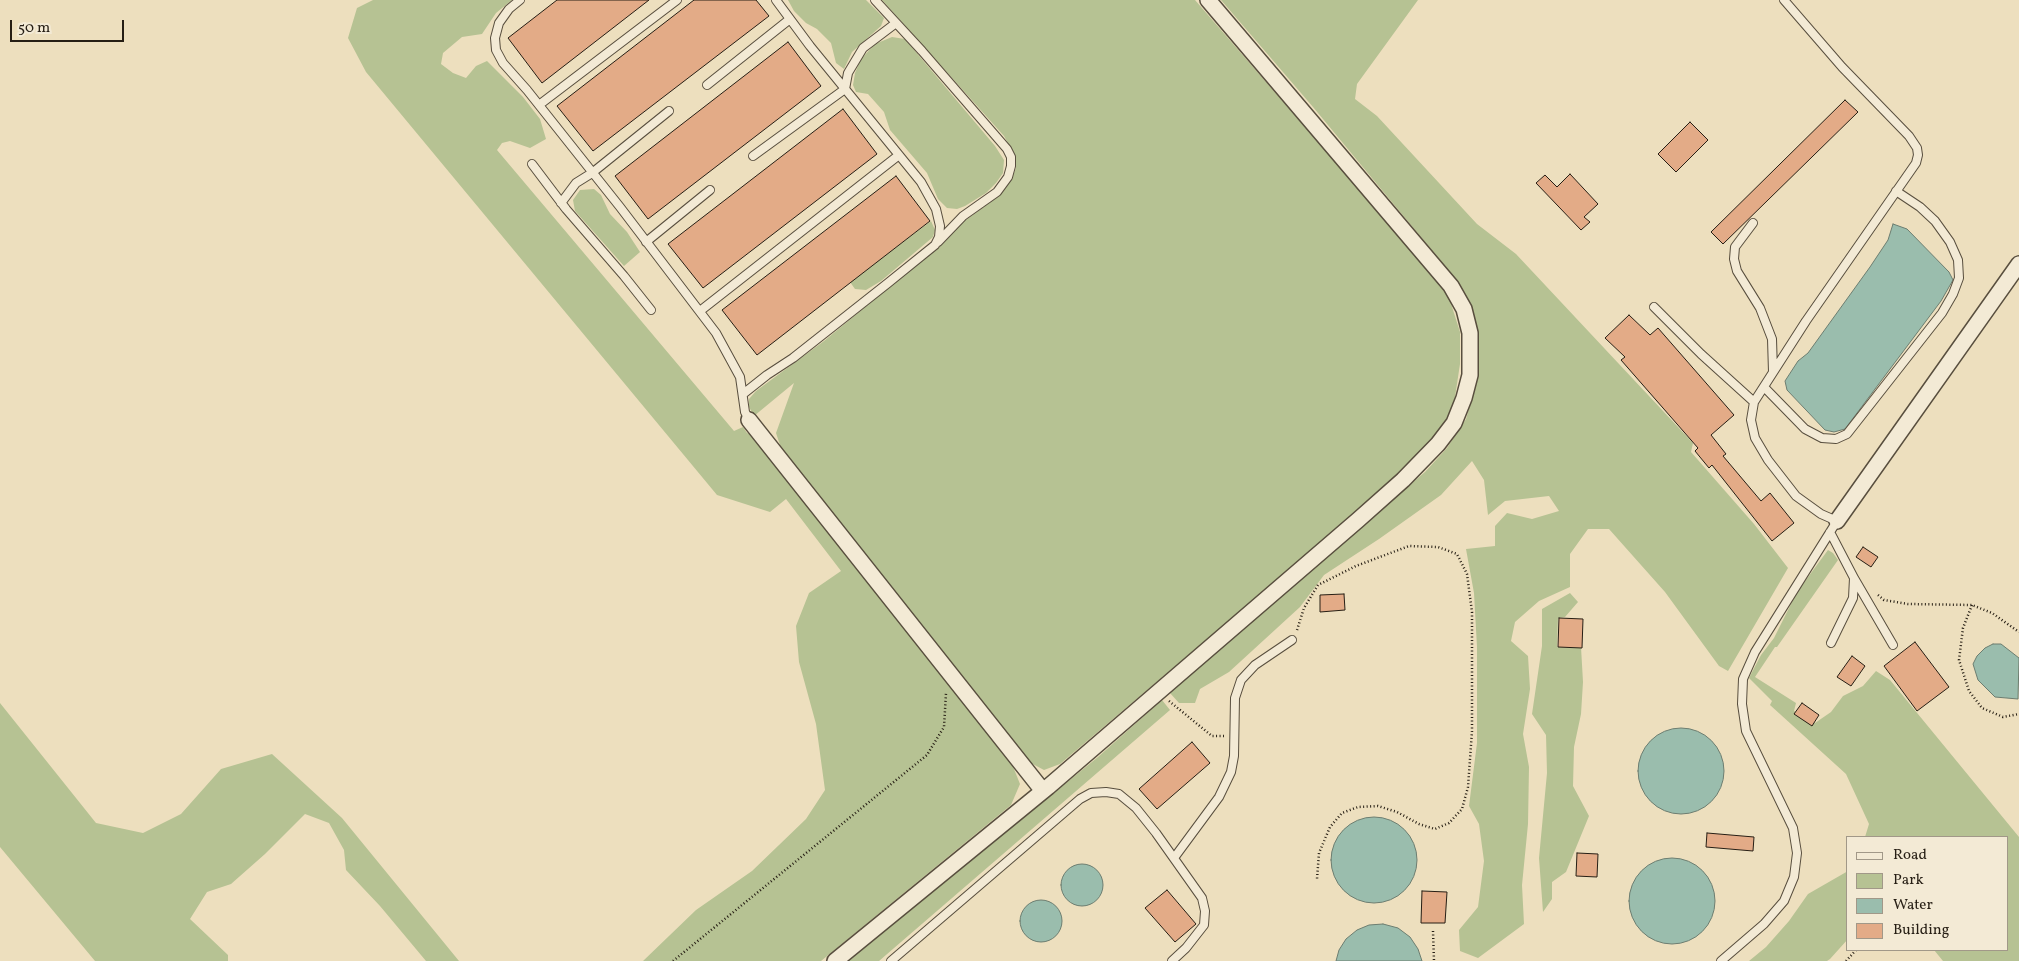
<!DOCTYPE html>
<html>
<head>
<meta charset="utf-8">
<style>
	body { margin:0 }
	#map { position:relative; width:2019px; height:961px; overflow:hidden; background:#eddfbe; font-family:Vollkorn,serif }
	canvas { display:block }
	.legend { position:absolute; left:1846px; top:836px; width:162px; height:115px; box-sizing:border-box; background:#f3ead5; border:1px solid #a19888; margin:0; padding:6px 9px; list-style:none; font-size:15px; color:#261e14 }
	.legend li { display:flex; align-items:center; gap:10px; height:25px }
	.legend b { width:25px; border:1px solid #a19888 }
	.scale { position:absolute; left:10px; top:20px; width:114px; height:22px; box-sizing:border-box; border:2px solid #261e14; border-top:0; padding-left:6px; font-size:15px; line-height:18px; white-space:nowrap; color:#261e14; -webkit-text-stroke:4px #f3ead5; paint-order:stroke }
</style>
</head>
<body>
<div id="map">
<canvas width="2019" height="961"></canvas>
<ul class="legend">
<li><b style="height:6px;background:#f3ead5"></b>Road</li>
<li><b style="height:14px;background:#b6c293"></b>Park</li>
<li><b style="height:14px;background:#9abdad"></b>Water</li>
<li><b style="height:14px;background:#e3ab87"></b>Building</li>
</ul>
<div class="scale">50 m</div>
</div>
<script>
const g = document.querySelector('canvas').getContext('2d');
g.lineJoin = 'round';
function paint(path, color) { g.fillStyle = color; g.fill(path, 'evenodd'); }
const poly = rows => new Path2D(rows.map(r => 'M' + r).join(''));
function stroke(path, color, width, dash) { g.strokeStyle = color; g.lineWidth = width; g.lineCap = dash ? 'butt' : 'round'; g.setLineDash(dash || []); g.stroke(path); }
paint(poly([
	[373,0,512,0,496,13,482,34,462,37,443,53,441,64,453,73,466,78,476,66,487,61,523,97,540,119,546,139,530,148,510,141,502,143,497,150,734,431,743,427,747,433,755,436,1012,764,1020,784,1011,805,821,961,643,961,696,910,752,871,806,819,825,790,816,724,799,662,796,626,809,593,841,571,786,499,770,512,717,495,366,72,348,38,357,8],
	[788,0,866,0,884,18,881,26,852,52,844,69,836,63,831,43,817,29,806,23,794,11],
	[882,0,1195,0,1447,291,1460,332,1460,364,1455,397,1446,427,1393,481,1060,764,1044,770,1029,762,782,451,776,433,794,383,754,416,749,407,749,399,756,391,824,341,939,246,963,222,999,196,1012,178,1016,168,1015,156,1004,136],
	[1221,0,1418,0,1357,84,1355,99,1377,116,1477,224,1516,254,1693,443,1691,452,1754,524,1788,568,1728,671,1719,666,1665,592,1609,529,1588,529,1570,554,1570,587,1539,601,1515,622,1511,641,1528,656,1530,689,1523,734,1529,767,1528,824,1522,885,1524,924,1478,958,1460,951,1459,930,1478,907,1484,861,1479,824,1469,806,1477,743,1477,647,1474,593,1466,549,1495,546,1495,526,1507,513,1532,519,1559,511,1549,496,1505,501,1488,515,1484,480,1472,461,1441,495,1379,539,1324,575,1300,607,1229,672,1200,689,1195,703,1179,703,1170,693,1295,582,1425,472,1447,448,1466,419,1478,377,1478,342,1474,314,1454,277,1313,107],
	[892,37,905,39,995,146,1004,160,1003,173,996,183,986,193,965,206,957,209,947,208,938,199,927,173,890,130,884,112,868,94,856,92,853,85,855,73,861,59,875,44],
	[594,189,601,195,610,214,627,232,640,252,624,266,575,211,573,200,580,190],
	[931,221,935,230,933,237,881,281,866,290,855,289,850,282],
	[1828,550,1833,553,1838,560,1777,647,1775,647,1755,677,1796,703,1794,711,1815,723,1831,712,1843,696,1863,686,1876,671,1890,680,2019,837,2019,961,1943,961,1934,950,2008,950,2008,837,1865,837,1869,824,1846,774,1770,705,1772,701,1749,678,1761,655,1774,638,1797,592],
	[1570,593,1578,602,1565,617,1558,618,1557,647,1581,647,1583,682,1581,714,1574,747,1573,786,1589,816,1566,872,1552,882,1552,899,1543,912,1539,858,1547,773,1546,735,1532,714,1542,646,1542,609],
	[1162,700,1170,710,879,961,847,961,1098,757],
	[0,703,96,823,143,833,181,814,221,769,272,754,342,818,459,961,426,961,380,906,346,870,344,850,329,823,305,814,265,854,231,884,207,892,190,919,228,955,228,961,95,961,0,847],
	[1848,871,1848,939,1830,959,1827,961,1749,961,1766,947,1789,921,1808,894]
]), '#b6c293');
const water = poly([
	[1893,224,1907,229,1949,272,1953,280,1941,301,1845,429,1834,432,1825,430,1787,390,1785,381,1798,361,1808,353,1870,267,1888,240,1893,224],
	[1993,644,2001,644,2019,658,2018,699,1995,697,1978,680,1973,664,1977,656,1985,648,1993,644],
	'1638 771a43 43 0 1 1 86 0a43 43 0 1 1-86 0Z',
	'1331 860a43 43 0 1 1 86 0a43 43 0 1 1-86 0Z',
	'1629 901a43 43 0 1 1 86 0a43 43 0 1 1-86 0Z',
	'1061 885a21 21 0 1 1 42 0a21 21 0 1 1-42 0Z',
	'1020 921a21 21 0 1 1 42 0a21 21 0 1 1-42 0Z',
	[1383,924,1398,928,1410,937,1418,949,1422,961,1336,961,1339,950,1346,939,1357,930,1369,925,1383,924]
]);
paint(water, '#9abdad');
stroke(water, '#6c7d70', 1);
const building = poly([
	[557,0,649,0,542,83,508,38,557,0],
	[694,0,756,0,769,16,593,151,557,106,694,0],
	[788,42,821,86,648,219,615,176,788,42],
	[1845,100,1858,112,1723,244,1711,232,1845,100],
	[843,109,877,154,703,288,668,244,843,109],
	[1690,122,1708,140,1676,172,1658,154,1690,122],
	[1570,174,1598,204,1584,217,1590,222,1581,230,1536,183,1545,175,1557,187,1570,174],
	[896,176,930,221,757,355,722,310,896,176],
	[1629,315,1650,335,1658,328,1734,415,1711,435,1726,454,1723,456,1761,501,1770,493,1794,523,1772,541,1712,465,1709,468,1695,451,1698,448,1621,360,1625,357,1605,338,1629,315],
	[1863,547,1878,557,1871,567,1856,557,1863,547],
	[1344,594,1345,610,1320,612,1320,595,1344,594],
	[1559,618,1583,619,1582,648,1558,647,1559,618],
	[1915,642,1949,687,1917,711,1884,666,1915,642],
	[1852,656,1865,666,1851,686,1837,677,1852,656],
	[1802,703,1819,715,1812,726,1794,714,1802,703],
	[1192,742,1210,763,1157,809,1139,789,1192,742],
	[1707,833,1754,837,1753,851,1706,847,1707,833],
	[1577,853,1598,854,1597,877,1576,876,1577,853],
	[1167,890,1196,924,1175,942,1145,908,1167,890],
	[1422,891,1447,892,1445,923,1421,923,1422,891]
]);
paint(building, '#e3ab87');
stroke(building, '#261e14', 1);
const lane = poly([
	[520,0,509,9,499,23,495,38,496,50,503,63,527,90,620,207,716,333,740,377,745,412,749,420],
	[875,0,922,51,1007,149,1011,157,1011,166,1008,177,997,192,963,216,938,242],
	[707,85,790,19],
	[539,105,677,0],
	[753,156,845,89,848,73,863,48,896,23],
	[532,164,566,209,624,276,651,310],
	[561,203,576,183,592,173,669,111],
	[1753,223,1735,247,1734,259,1737,271,1760,308,1772,339,1773,372],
	[646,242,710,190],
	[1654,307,1701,354,1754,402],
	[700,311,899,155],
	[1764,387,1805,429,1822,438,1836,439,1847,434,1942,313,1953,294,1959,278,1958,260,1950,242,1935,221,1920,207,1896,191],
	[743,394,767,375,793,358,888,283,935,245,939,237,940,226,936,209,921,182,810,46,776,0],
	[1830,532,1854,578,1853,598,1831,643],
	[1854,578,1893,645],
	[1174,858,1219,797,1231,772,1234,756,1235,698,1241,680,1255,665,1292,640],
	[891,961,1080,799,1091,793,1106,792,1119,794,1136,808,1156,833,1202,898,1205,911,1204,925,1186,948,1172,961],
	[1721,961,1764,924,1784,901,1794,877,1797,853,1793,828,1746,731,1742,704,1743,679,1755,652,1837,521,1821,514,1796,496,1768,460,1755,438,1751,420,1754,402,1806,321,1916,163,1918,155,1917,148,1909,136,1842,67,1784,0]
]);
const street = poly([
	[749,420,1043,791],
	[1837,521,2019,264],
	[835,961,1048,787,1358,520,1403,480,1438,444,1454,423,1464,398,1470,375,1470,333,1464,309,1451,286,1208,0]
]);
stroke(lane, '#584e3e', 10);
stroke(street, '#584e3e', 18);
stroke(poly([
	[1878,595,1884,600,1908,604,1972,605,1992,613,2019,632],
	[1972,605,1963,628,1959,660,1969,691,1982,708,2003,717,2019,714],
	[1297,630,1304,608,1318,585,1356,566,1409,546,1438,547,1457,554,1467,574,1472,612,1472,731,1468,787,1462,809,1449,823,1435,829,1419,824,1397,812,1378,806,1358,807,1342,813,1330,827,1319,853,1317,879],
	[1169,701,1212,736,1224,736],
	[1433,931,1434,961],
	[673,961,927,755,944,727,946,693],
	[1846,961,1856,950]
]), '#261e14', 2.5, [1, 2.5]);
stroke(lane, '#f3ead5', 8);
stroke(street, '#f3ead5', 15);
</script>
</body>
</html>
